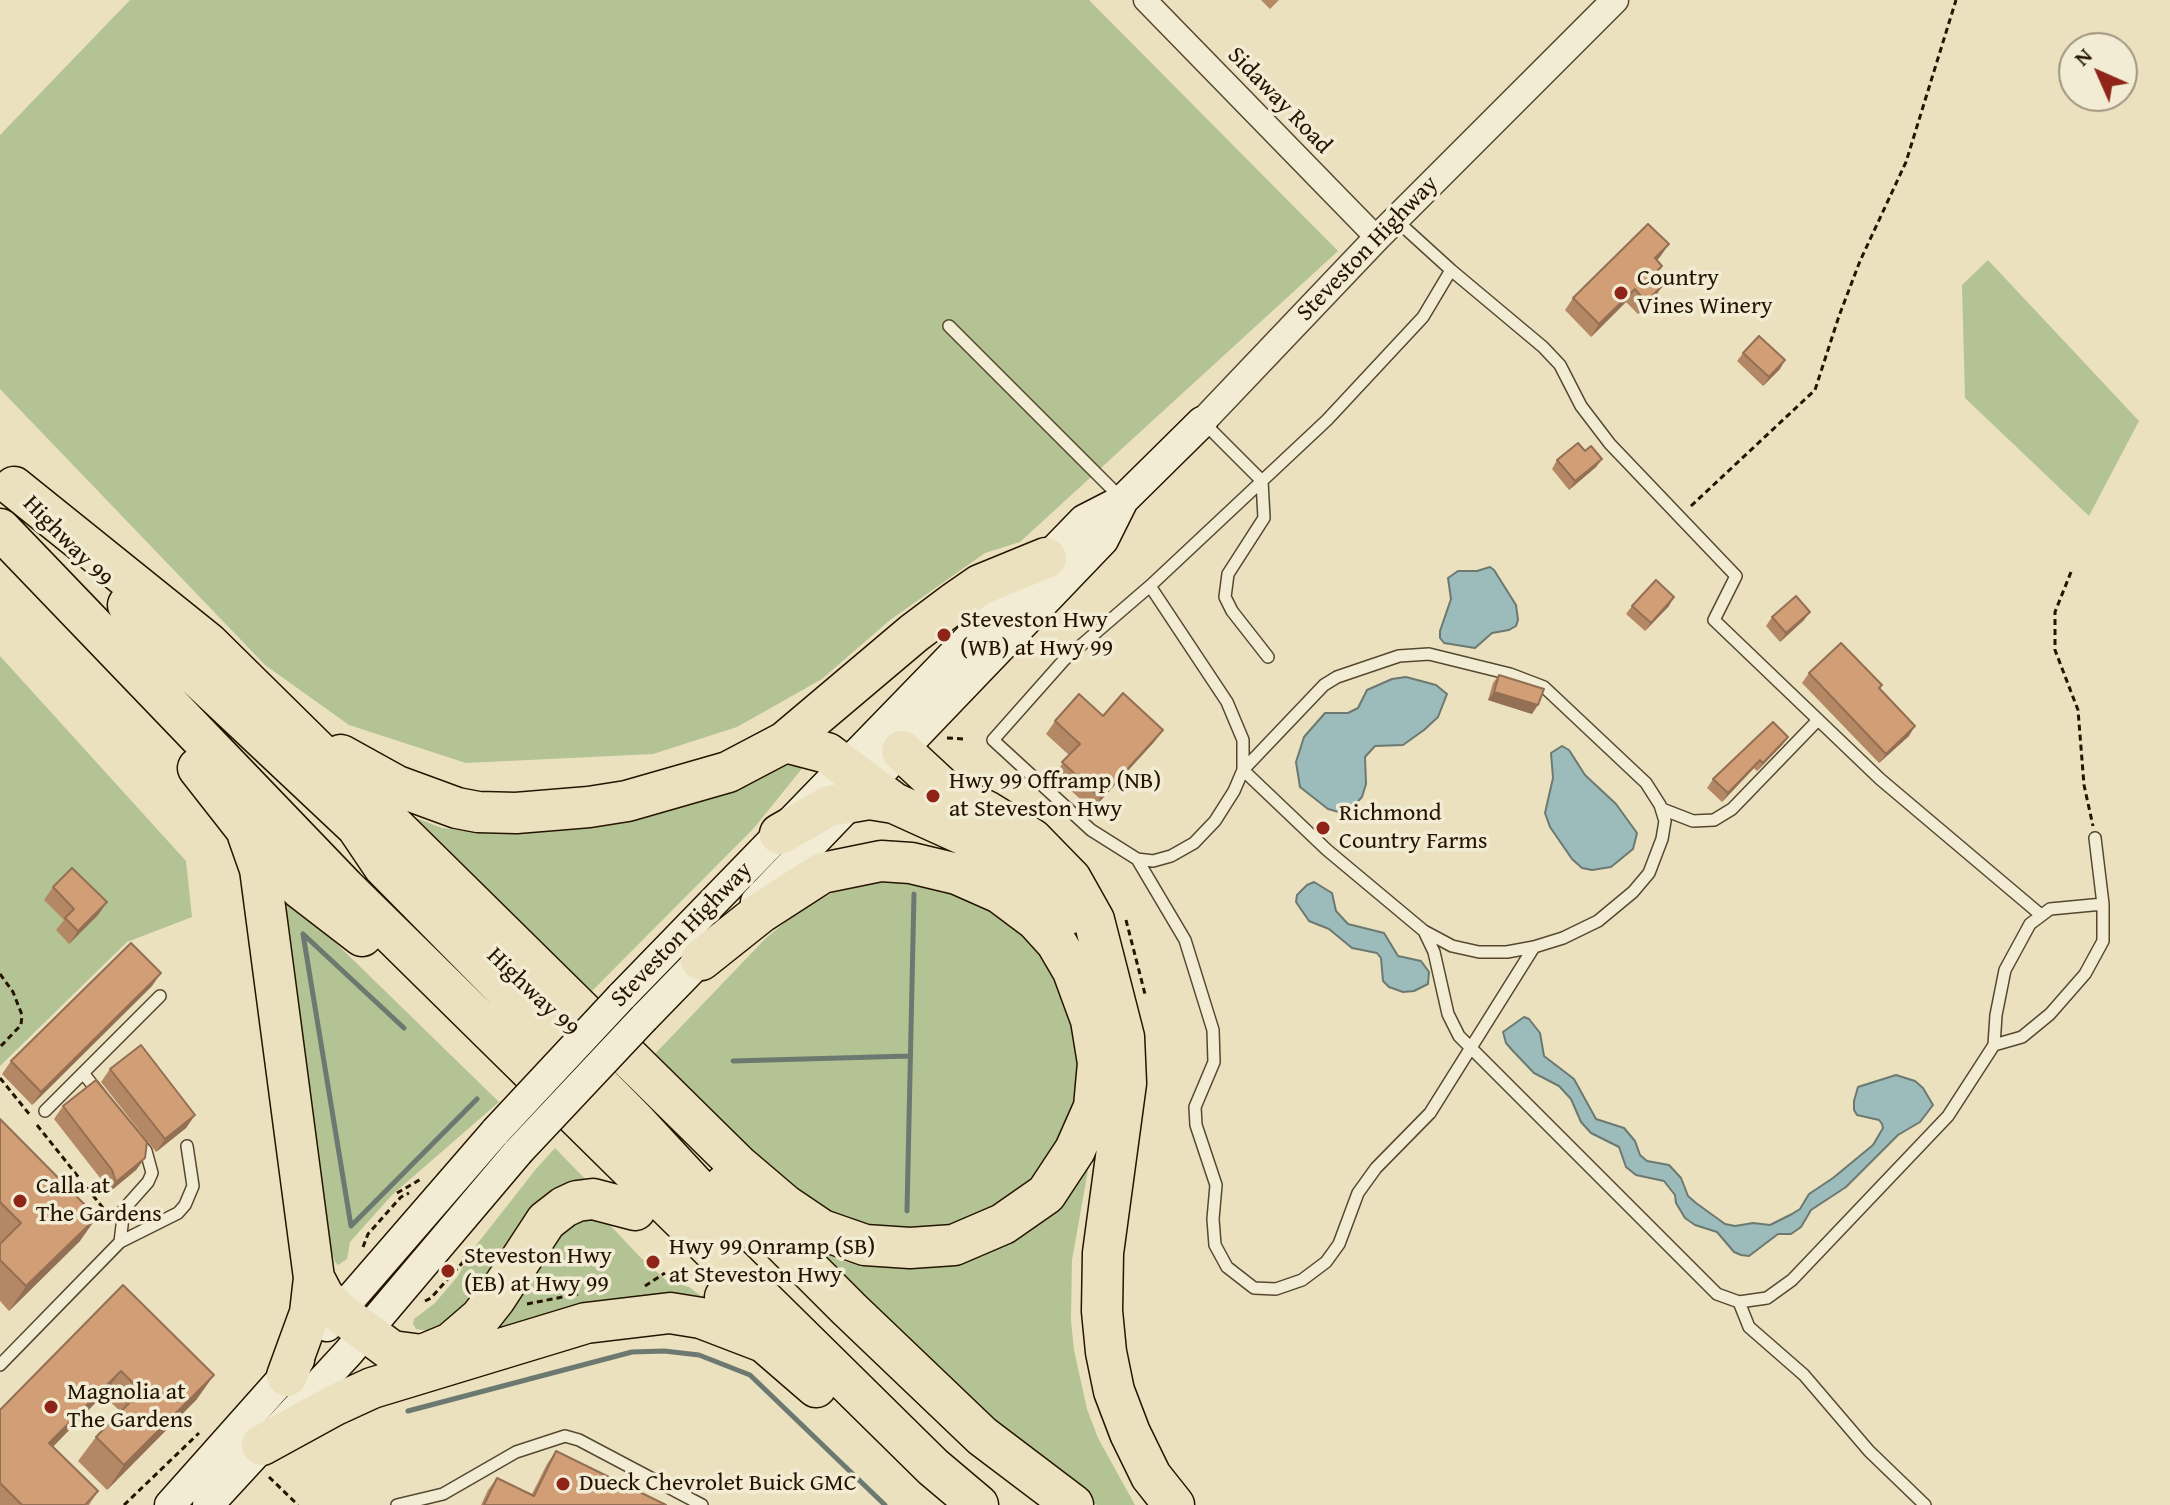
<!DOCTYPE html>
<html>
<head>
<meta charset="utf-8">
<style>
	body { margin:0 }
	#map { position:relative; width:2170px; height:1505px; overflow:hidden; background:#ebe1bf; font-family:"Gentium Book Plus",serif }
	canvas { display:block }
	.north { position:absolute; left:2058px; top:32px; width:80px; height:80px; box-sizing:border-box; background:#f2ecd5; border:2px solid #a09680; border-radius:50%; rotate:315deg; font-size:22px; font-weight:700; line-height:32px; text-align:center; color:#251500 }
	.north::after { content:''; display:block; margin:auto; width:28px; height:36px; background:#8f2418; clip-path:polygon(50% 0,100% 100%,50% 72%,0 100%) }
</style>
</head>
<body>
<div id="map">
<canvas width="2170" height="1505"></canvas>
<div class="north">N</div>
</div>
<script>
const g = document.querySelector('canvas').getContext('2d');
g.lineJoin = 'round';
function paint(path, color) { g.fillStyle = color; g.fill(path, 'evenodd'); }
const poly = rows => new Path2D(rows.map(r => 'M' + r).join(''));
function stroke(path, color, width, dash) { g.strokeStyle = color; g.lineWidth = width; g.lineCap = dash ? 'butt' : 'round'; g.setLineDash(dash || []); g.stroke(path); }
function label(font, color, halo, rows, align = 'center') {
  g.font = font + ' "Gentium Book Plus",serif'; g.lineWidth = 7; g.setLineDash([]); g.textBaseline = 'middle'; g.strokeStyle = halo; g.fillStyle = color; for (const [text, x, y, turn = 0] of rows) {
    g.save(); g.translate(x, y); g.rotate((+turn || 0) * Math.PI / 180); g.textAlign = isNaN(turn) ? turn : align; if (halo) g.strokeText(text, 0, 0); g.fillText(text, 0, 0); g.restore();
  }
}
paint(poly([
	[130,0,1089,0,1338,251,1020,542,985,553,890,620,822,679,737,727,653,754,466,763,349,725,265,665,0,389,0,135],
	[1988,260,2139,421,2089,516,1965,398,1962,285],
	[0,656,186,861,192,917,127,942,0,1066],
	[788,759,804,766,754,828,586,997,393,809,442,828,491,834,595,825],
	[928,877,1032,931,1075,1009,1081,1097,1045,1174,961,1232,833,1227,651,1058,766,938,794,915,839,889,883,879],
	[277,897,289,901,304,912,499,1102,392,1195,350,1242,347,1259,338,1265,335,1262,326,1236],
	[1095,1131,1072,1260,1071,1320,1074,1350,1087,1409,1098,1438,1135,1505,1097,1505,1063,1484,768,1217,846,1262,889,1268,933,1265],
	[555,1148,591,1185,456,1319,429,1331,416,1329,413,1324,414,1319,435,1303,458,1276,470,1253,536,1169],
	[590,1218,609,1224,641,1258,666,1280,689,1287,708,1301,475,1344,551,1237,571,1221]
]), '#b4c394');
const water = poly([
	[1490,567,1494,570,1516,605,1518,620,1516,626,1509,630,1492,633,1475,648,1444,643,1440,638,1440,631,1451,599,1448,578,1458,571,1477,571,1490,567],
	[1406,677,1436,685,1447,694,1438,717,1424,730,1403,745,1375,746,1365,757,1366,784,1362,797,1346,814,1328,809,1300,787,1296,762,1304,737,1325,713,1348,713,1358,708,1367,690,1392,679,1406,677],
	[1562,746,1569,750,1585,775,1616,804,1637,833,1633,849,1611,867,1592,870,1582,868,1572,859,1550,827,1545,813,1553,778,1551,753,1562,746],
	[1314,882,1332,893,1336,911,1348,924,1384,933,1398,956,1421,961,1429,972,1428,984,1414,991,1403,992,1389,987,1383,981,1381,958,1377,953,1352,948,1329,929,1309,921,1296,902,1297,895,1307,885,1314,882],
	[1524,1017,1529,1019,1540,1033,1544,1056,1574,1079,1596,1119,1624,1128,1635,1141,1640,1155,1647,1161,1669,1165,1681,1178,1688,1196,1696,1203,1725,1224,1735,1226,1753,1223,1770,1225,1792,1214,1800,1209,1809,1194,1833,1178,1873,1145,1883,1128,1882,1124,1879,1120,1857,1115,1854,1110,1854,1101,1858,1087,1896,1075,1915,1081,1923,1088,1933,1105,1920,1122,1898,1135,1846,1187,1811,1210,1801,1227,1791,1234,1778,1234,1749,1256,1741,1255,1734,1252,1717,1232,1695,1225,1685,1218,1676,1203,1675,1195,1664,1181,1636,1175,1626,1167,1619,1147,1591,1133,1581,1122,1571,1099,1559,1086,1534,1073,1513,1051,1506,1043,1503,1032,1524,1017]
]);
paint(water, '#9cbbbb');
stroke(water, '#6c7970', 2);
stroke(poly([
	[404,1028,303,934,351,1226,477,1099],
	[733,1061,910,1056],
	[907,1211,914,894],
	[408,1411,632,1352,664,1351,699,1355,750,1375,885,1505]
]), '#6c7970', 5);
const service = poly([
	[1451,270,1543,347,1560,365,1581,406,1610,444,1736,576,1714,620,1880,779,2041,915],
	[949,326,1122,499],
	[1203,422,1262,481,1264,518,1228,574,1225,597,1232,611,1268,657],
	[1150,586,1227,702,1243,740,1243,770,1234,791,1215,821,1194,843,1171,856,1153,861,1137,859,1091,830,993,740,1064,660,1150,586,1327,420,1423,317,1451,270,1396,220],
	[1429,654,1510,674,1544,687,1646,783,1660,805,1665,821,1662,839,1649,873,1633,892,1598,921,1563,938,1534,947,1507,952,1479,952,1452,946,1424,931,1327,850,1243,770,1324,685,1337,677,1399,656,1429,654],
	[1662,809,1693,821,1714,820,1732,809,1818,720],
	[1137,859,1185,940,1213,1030,1214,1062,1195,1107,1196,1125,1216,1185,1213,1219,1215,1245,1227,1267,1254,1288,1276,1289,1302,1280,1326,1262,1339,1244,1358,1193,1376,1168,1430,1113,1534,947],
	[1424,931,1434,952,1448,1014,1459,1036,1717,1294,1739,1302,1767,1298,1792,1280,1948,1116,1994,1045,1996,1015,2005,970,2030,924,2050,909,2103,904],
	[1994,1045,2022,1037,2050,1014,2085,974,2103,941,2103,904,2095,838],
	[83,1073,99,1093],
	[45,1111,160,996],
	[120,1242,124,1209,148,1182,152,1173,146,1151,138,1141],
	[1739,1302,1749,1327,1804,1375,1869,1451,1925,1505],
	[0,1365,120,1242,178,1213,185,1205,193,1186,187,1146],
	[397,1505,443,1494,516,1452,565,1436,579,1440,702,1505]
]);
const minor = poly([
	[1145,0,1377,238]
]);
const tertiary = poly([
	[1202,422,1377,238,1615,0]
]);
const secondary = poly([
	[756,902,1103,540,1123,500],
	[621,997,1084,520,1123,500,1202,422],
	[644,1018,715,945],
	[327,1326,496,1131],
	[170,1505,299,1360],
	[208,1505,348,1353,518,1152]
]);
const motorway = poly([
	[14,487,208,643,738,1165,785,1205,822,1230,865,1245,910,1248,954,1245,1003,1224,1046,1194,1075,1150,1094,1107,1098,1063,1091,1020,1073,971,1056,942,1036,920,1000,893,957,874,911,863,881,861,822,873,760,913,701,960],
	[0,529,345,888,933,1467,978,1505],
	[128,605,188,668,355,825],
	[785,742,827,753,894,803],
	[902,751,944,790,988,812,1032,839,1071,879,1094,920,1124,1037,1126,1083,1103,1253,1102,1311,1106,1352,1114,1391,1130,1433,1151,1476,1174,1505],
	[341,755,397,786,457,808,478,812,516,813,589,807,627,801,728,772,785,742,914,633,954,603,980,585,1046,558],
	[198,768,245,828,301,889,362,936],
	[355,824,384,867,636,1122,735,1229],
	[780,834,829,806,869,799,894,803,969,837,1013,863,1053,898,1068,914],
	[248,835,260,869,314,1278,310,1313,287,1376],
	[725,1185,849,1309,982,1436,1073,1505],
	[314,1278,324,1297,339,1312,392,1351,422,1355,447,1354],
	[725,1297,764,1342,816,1387],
	[422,1355,451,1343,480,1318,495,1299,546,1221,564,1207,577,1201,593,1199,635,1210],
	[262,1445,335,1405,372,1388,586,1323,670,1313,701,1318,761,1341]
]);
stroke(service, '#564830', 14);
stroke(minor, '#564830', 25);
stroke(tertiary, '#564830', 29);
stroke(secondary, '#251500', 33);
stroke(motorway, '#251500', 43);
stroke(poly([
	[1691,506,1815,390,1839,316,1860,261,1906,162,1956,0],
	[2071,572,2055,612,2055,650,2078,710,2084,785,2093,826],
	[947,738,964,739],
	[1126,920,1145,994],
	[0,974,13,992,22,1015,21,1025,0,1047],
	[0,1078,30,1115],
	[37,1125,103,1208],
	[397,1193,421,1179],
	[363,1247,368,1234,401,1197,409,1193],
	[645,1286,665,1273],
	[425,1301,431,1298,463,1262,465,1253],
	[527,1304,578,1294],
	[269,1477,298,1505],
	[124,1505,199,1433]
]), '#251500', 3, [6, 4]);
stroke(service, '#f2ecd5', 11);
stroke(minor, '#f2ecd5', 22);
stroke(tertiary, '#f2ecd5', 26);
stroke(secondary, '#f2ecd5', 30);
stroke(motorway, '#ebe1bf', 40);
const secondaryBridge = poly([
	[496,1131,621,997],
	[518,1152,644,1018]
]);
stroke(secondaryBridge, '#251500', 33, []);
stroke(secondaryBridge, '#f2ecd5', 30);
paint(poly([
	[1261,0,1279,0,1270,9],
	[1669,244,1657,260,1662,266,1654,277,1654,299,1638,314,1626,302,1591,337,1565,310,1573,298],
	[1743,353,1780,369,1763,386,1737,361],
	[1585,451,1602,459,1596,467,1569,490,1552,469,1557,460],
	[1632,606,1669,606,1645,631,1626,614],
	[1772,617,1804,620,1780,642,1766,626],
	[1809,673,1880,689,1909,736,1879,763,1802,683],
	[1499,675,1532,714,1488,700,1493,683],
	[1103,716,1163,730,1154,742,1092,810,1054,775,1069,755,1046,734,1055,721],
	[1788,737,1782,745,1757,771,1754,768,1722,802,1707,788,1713,779],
	[53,887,107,902,98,915,69,944,56,930,64,920,44,900],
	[152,986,32,1105,2,1074,11,1061],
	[110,1069,195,1115,186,1128,156,1152,101,1082],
	[63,1106,145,1158,136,1170,107,1194,104,1183,54,1119],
	[0,1119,80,1241,9,1311,0,1301],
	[123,1285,197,1399,107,1490,78,1461,96,1437,121,1412,103,1395,53,1447,98,1491,89,1505,0,1505,0,1410],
	[556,1451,666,1505,481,1505,488,1490,497,1478,532,1494,547,1464]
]), '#b58865');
paint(poly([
	[1669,244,1660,257,1646,271,1655,258],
	[1662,286,1654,299,1638,314,1646,302],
	[1635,289,1626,302,1591,337,1599,324],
	[1785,360,1780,369,1763,386,1769,377],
	[1602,459,1596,467,1569,490,1575,481],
	[1674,597,1669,606,1645,631,1651,623],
	[1810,612,1804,620,1780,642,1786,633],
	[1494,692,1538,705,1532,714,1488,700],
	[1915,726,1909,736,1879,763,1886,754],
	[1163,730,1154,742,1092,810,1101,798],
	[1788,737,1782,745,1757,771,1763,763],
	[1760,760,1754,768,1722,802,1728,793],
	[107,902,98,915,69,944,78,931],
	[161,973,152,986,32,1105,41,1092],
	[195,1115,186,1128,156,1152,165,1139],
	[145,1158,136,1170,107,1194,116,1182],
	[97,1217,80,1241,9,1311,26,1286],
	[121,1371,103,1395,32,1468,49,1443],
	[214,1375,197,1399,107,1490,124,1465]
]), '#936f53');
const building = poly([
	[1648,224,1669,244,1655,258,1662,266,1652,276,1662,286,1646,302,1635,289,1599,324,1573,298,1648,224],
	[1759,336,1785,360,1769,377,1743,353,1759,336],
	[1578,443,1585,451,1591,446,1602,459,1575,481,1557,460,1578,443],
	[1656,580,1674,597,1651,623,1632,606,1656,580],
	[1796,596,1810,612,1786,633,1772,617,1796,596],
	[1841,643,1882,685,1879,688,1915,726,1886,754,1809,673,1841,643],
	[1499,675,1544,689,1538,705,1494,692,1499,675],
	[1123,693,1163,730,1101,798,1062,762,1080,744,1055,721,1079,694,1103,716,1123,693],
	[1773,722,1788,737,1763,763,1760,760,1728,793,1713,779,1773,722],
	[72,868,107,902,78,931,65,918,74,909,53,887,72,868],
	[131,943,161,973,41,1092,11,1061,131,943],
	[141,1045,195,1115,165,1139,110,1069,141,1045],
	[96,1080,147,1142,145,1158,116,1182,112,1170,63,1106,96,1080],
	[0,1119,97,1217,26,1286,0,1260,0,1244,21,1223,0,1202,0,1119],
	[123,1285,214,1375,124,1465,96,1437,141,1391,121,1371,49,1443,98,1491,85,1505,22,1505,0,1483,0,1410,123,1285],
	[556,1451,666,1505,484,1505,497,1478,534,1496,556,1451]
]);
paint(building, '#d29e76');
stroke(building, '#936f53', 2);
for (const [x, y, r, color] of [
	[1621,293,8,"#8f2418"],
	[944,635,8,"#8f2418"],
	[933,796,8,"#8f2418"],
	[1323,828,8,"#8f2418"],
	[20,1201,8,"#8f2418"],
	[653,1262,8,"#8f2418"],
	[448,1271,8,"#8f2418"],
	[51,1407,8,"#8f2418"],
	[563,1484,8,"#8f2418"]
]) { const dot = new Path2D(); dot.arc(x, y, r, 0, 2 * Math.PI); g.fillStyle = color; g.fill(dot); stroke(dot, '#f2ecd5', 3); }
label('24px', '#251500', '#f2ecd5', [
	["Sidaway Road",1279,101,46],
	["Steveston Highway",1368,249,-46],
	["Highway 99",67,542,46],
	["Steveston Highway",682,935,-46],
	["Highway 99",532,993,44]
]);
label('24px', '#251500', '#f2ecd5', [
	["Country",1637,279],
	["Vines Winery",1637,307],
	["Steveston Hwy",960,621],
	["(WB) at Hwy 99",960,649],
	["Hwy 99 Offramp (NB)",949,782],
	["at Steveston Hwy",949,810],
	["Richmond",1339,814],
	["Country Farms",1339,842],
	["Calla at",36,1187],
	["The Gardens",36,1215],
	["Hwy 99 Onramp (SB)",669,1248],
	["at Steveston Hwy",669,1276],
	["Steveston Hwy",464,1257],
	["(EB) at Hwy 99",464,1285],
	["Magnolia at",67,1393],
	["The Gardens",67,1421],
	["Dueck Chevrolet Buick GMC",579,1484]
], 'left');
</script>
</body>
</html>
